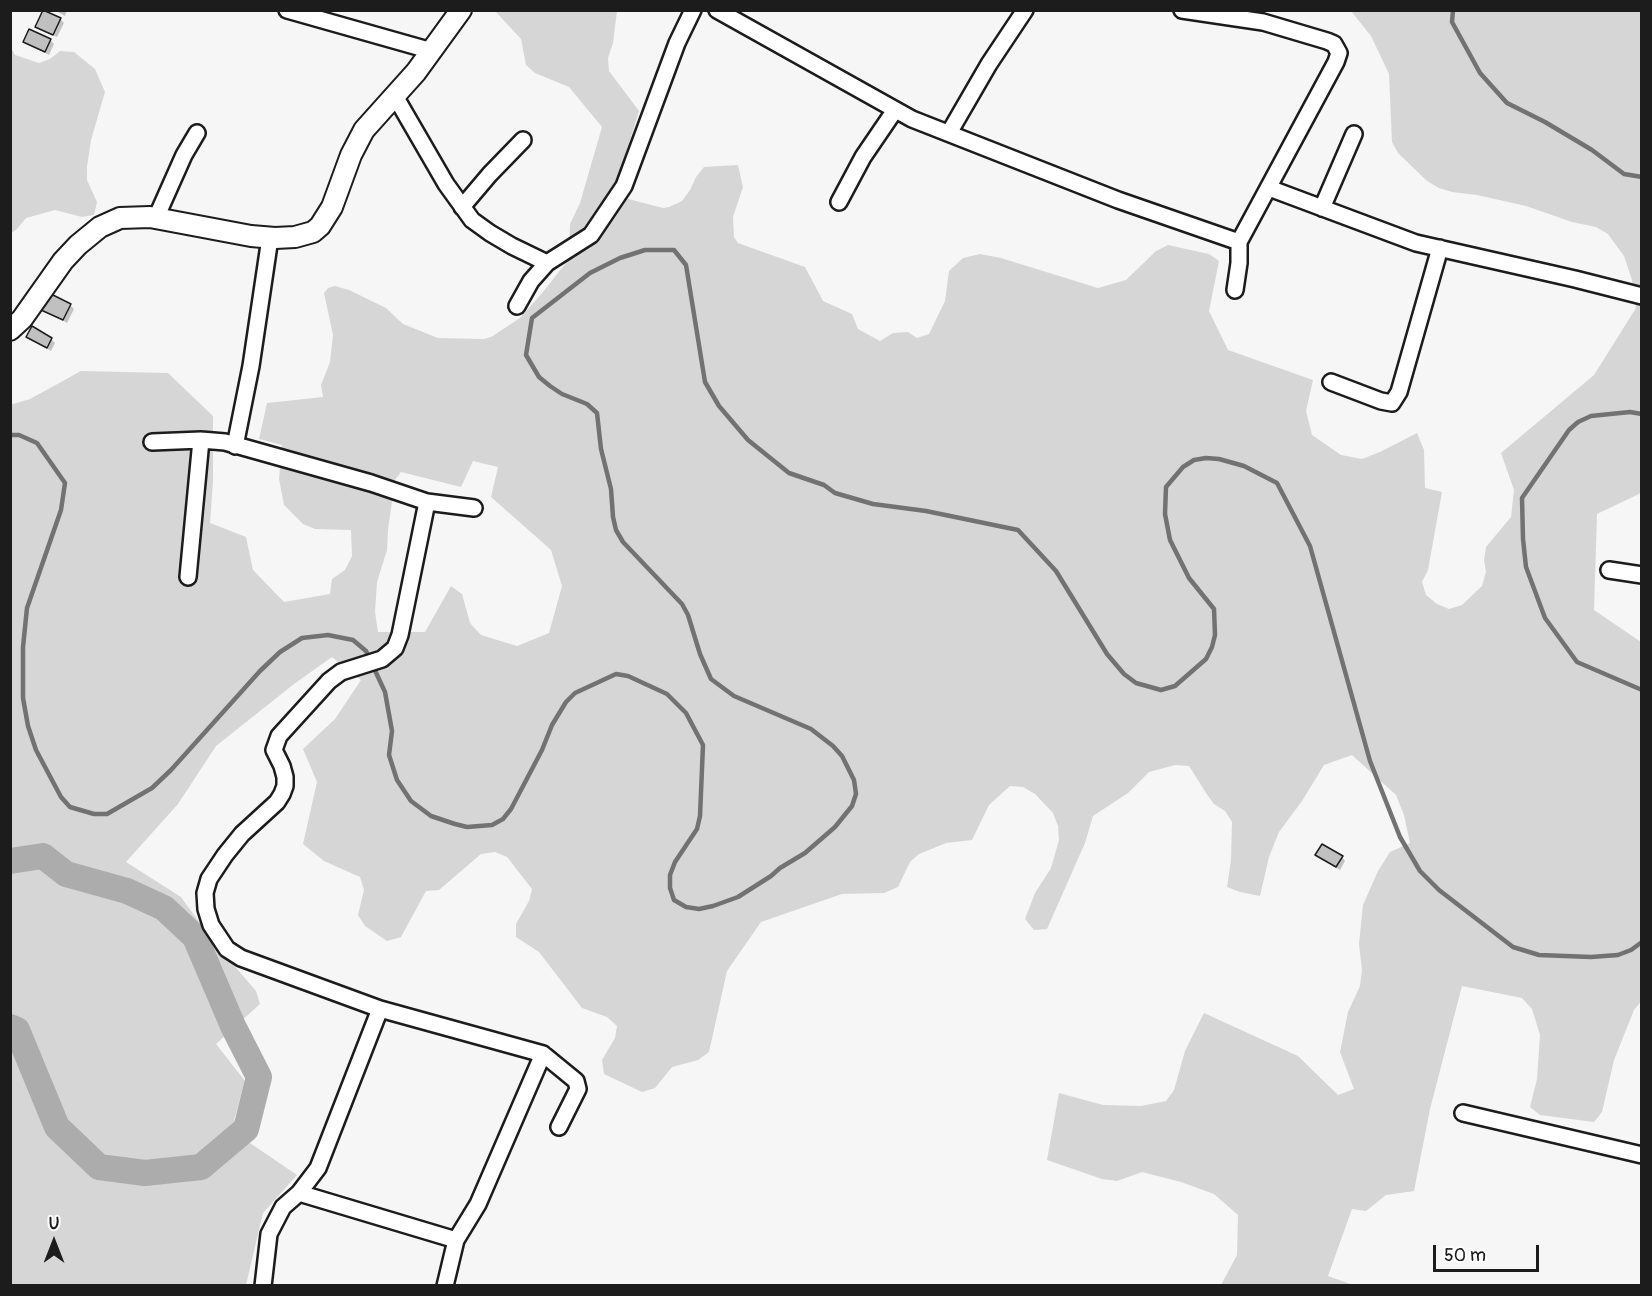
<!DOCTYPE html>
<html>
<head>
<meta charset="utf-8">
<style>
	body { margin:0 }
	#map { position:relative; width:1652px; height:1296px; overflow:hidden; background:#f6f6f6; font-family:Pangolin,sans-serif }
	canvas { display:block }
	.frame { position:absolute; inset:0; border:12px solid #1c1c1c; pointer-events:none }
	.north { position:absolute; left:24px; top:1212px; width:60px; height:60px; -webkit-text-stroke:4px #fff; paint-order:stroke; rotate:0deg; font-size:16px; font-weight:700; line-height:24px; text-align:center; color:#1c1c1c }
	.north::after { content:''; display:block; margin:auto; width:21px; height:27px; background:#1c1c1c; clip-path:polygon(50% 0,100% 100%,50% 72%,0 100%) }
	.scale { position:absolute; left:1433px; top:1245px; width:106px; height:27px; box-sizing:border-box; border:3px solid #1c1c1c; border-top:0; padding-left:8px; font-size:18px; line-height:21px; white-space:nowrap; color:#1c1c1c; -webkit-text-stroke:4px #fff; paint-order:stroke }
</style>
</head>
<body>
<div id="map">
<canvas width="1652" height="1296"></canvas>
<div class="frame"></div>
<div class="north">U</div>
<div class="scale">50 m</div>
</div>
<script>
const g = document.querySelector('canvas').getContext('2d');
g.lineJoin = 'round';
function paint(path, color) { g.fillStyle = color; g.fill(path, 'evenodd'); }
const poly = rows => new Path2D(rows.map(r => 'M' + r).join(''));
function stroke(path, color, width, dash) { g.strokeStyle = color; g.lineWidth = width; g.lineCap = dash ? 'butt' : 'round'; g.setLineDash(dash || []); g.stroke(path); }
paint(poly([
	[1639,10,1641,11,1641,493,1597,514,1594,610,1641,642,1642,1000,1634,1010,1614,1060,1602,1112,1594,1122,1540,1115,1530,1107,1537,1079,1540,1035,1532,1009,1522,998,1462,986,1430,1109,1414,1191,1386,1195,1366,1211,1352,1209,1328,1276,1353,1285,1221,1285,1237,1255,1238,1215,1214,1194,1181,1182,1142,1172,1117,1181,1102,1179,1047,1160,1059,1093,1103,1105,1141,1106,1166,1101,1174,1090,1185,1051,1204,1013,1298,1056,1338,1095,1354,1089,1340,1052,1348,1012,1360,986,1362,970,1359,944,1363,905,1378,871,1390,852,1410,843,1404,815,1396,795,1352,755,1324,765,1302,801,1279,832,1269,857,1260,896,1240,892,1227,887,1231,860,1232,822,1225,811,1214,804,1206,793,1189,766,1175,765,1149,772,1128,793,1093,816,1085,843,1047,929,1034,930,1025,919,1035,893,1051,868,1059,840,1058,826,1053,813,1035,794,1023,787,1010,786,989,805,972,840,946,843,919,854,910,862,898,887,884,893,842,894,761,922,727,971,709,1052,698,1060,672,1067,655,1088,642,1092,604,1074,602,1060,615,1038,617,1026,607,1017,582,1008,539,952,516,937,516,924,529,901,532,889,507,857,495,852,481,854,439,890,426,891,401,937,387,941,365,926,358,915,364,890,360,877,324,861,303,844,317,782,303,749,335,719,361,680,332,657,294,684,216,746,178,804,126,862,181,897,213,941,256,991,260,1004,216,1044,245,1081,234,1120,250,1143,297,1175,263,1213,246,1285,11,1285,10,405,30,399,81,371,168,373,213,416,213,481,210,523,246,537,253,570,284,602,330,594,332,579,345,570,352,556,351,530,315,529,303,524,284,505,279,479,282,445,259,439,267,403,323,397,321,385,330,362,333,335,324,293,328,288,335,286,349,290,386,308,403,324,438,338,484,339,491,337,520,318,543,292,569,259,570,224,580,203,602,127,569,87,535,73,526,65,521,39,495,11,617,11,613,43,608,58,609,71,639,111,613,195,663,208,669,207,682,201,690,190,696,177,704,167,738,165,743,187,733,217,734,237,738,243,805,267,823,301,852,314,858,329,880,341,893,333,908,332,917,338,929,334,945,301,949,271,963,258,980,254,1001,258,1098,288,1126,280,1156,251,1168,245,1209,254,1219,261,1209,311,1228,350,1313,380,1306,411,1312,435,1341,455,1362,459,1380,452,1417,433,1424,450,1425,488,1442,492,1428,570,1422,582,1426,595,1437,604,1449,609,1462,605,1482,586,1486,572,1484,560,1486,547,1511,517,1514,490,1501,453,1594,375,1636,308,1632,280,1624,256,1608,234,1596,227,1572,222,1526,206,1477,195,1452,192,1439,188,1427,181,1398,153,1392,142,1389,74,1371,36,1351,11],
	[473,461,498,467,491,497,551,550,562,586,549,633,517,646,481,635,470,623,462,594,451,586,425,632,378,632,375,612,377,582,387,550,388,530,395,480,401,472,461,487],
	[11,48,15,55,39,63,50,59,60,51,74,52,95,69,105,92,91,140,87,167,87,180,97,202,94,215,82,217,55,210,26,218,17,229,11,233]
]), '#d6d6d6');
paint(poly([
	[54,10,67,10,65,16],
	[60,19,64,23,57,37,37,26],
	[50,40,54,44,49,55,25,42],
	[70,305,74,309,67,323,43,309],
	[28,337,51,339,55,343,51,351],
	[1342,857,1345,861,1340,870,1321,858]
]), '#0003');
stroke(poly([
	[1453,10,1452,22,1480,73,1507,103,1545,122,1592,150,1624,174,1642,177],
	[1642,414,1630,412,1591,416,1578,422,1569,430,1522,498,1523,539,1526,567,1545,618,1577,662,1642,690],
	[10,435,19,435,37,443,65,483,61,510,27,608,23,647,23,698,28,726,36,750,61,797,70,807,94,814,107,814,152,788,171,770,260,671,280,652,302,638,328,635,353,640,366,651,385,692,392,731,389,755,397,780,411,801,431,816,455,824,467,827,492,825,503,819,511,809,542,750,552,725,566,702,575,693,616,674,628,676,667,694,686,713,703,745,700,816,697,829,675,862,670,875,670,888,674,900,686,907,699,909,713,906,738,897,771,876,780,868,805,853,835,827,852,806,856,794,854,780,842,756,833,746,811,729,734,696,711,679,700,654,688,615,682,604,623,542,616,530,613,517,611,489,601,449,597,413,587,404,562,394,550,386,539,377,526,355,532,318,590,273,620,258,645,250,674,250,686,265,705,382,719,406,748,440,789,473,824,485,835,493,873,504,926,511,1018,530,1056,571,1107,654,1124,674,1136,683,1161,690,1175,686,1206,659,1212,647,1215,635,1214,609,1189,578,1170,540,1165,514,1166,487,1183,467,1194,460,1206,458,1219,459,1244,466,1277,483,1310,546,1370,761,1400,837,1420,871,1439,890,1513,947,1539,955,1591,957,1618,955,1631,950,1642,942]
]), '#727272', 4.5);
stroke(poly([
	[10,861,43,856,66,874,127,891,164,908,195,937,233,1026,259,1077,246,1129,201,1167,145,1173,99,1167,57,1127,17,1030,10,1027]
]), '#acacac', 26);
const building = poly([
	[43,10,61,18,53,35,35,27,43,10],
	[29,29,51,39,45,52,23,42,29,29],
	[49,293,71,304,63,320,41,310,49,293],
	[32,326,52,338,47,348,26,337,32,326],
	[1322,844,1343,856,1336,867,1315,855,1322,844]
]);
paint(building, '#c0c0c0');
stroke(building, '#1c1c1c', 1.5);
const minor = poly([
	[287,10,432,51],
	[717,10,912,119,1118,200,1239,242],
	[1182,10,1263,22,1327,41,1334,44,1339,53,1336,62,1239,242,1239,263,1235,290],
	[395,96,446,184,472,220,490,233,512,246,547,263],
	[949,133,989,64,1025,10],
	[1269,188,1416,243,1575,279,1642,296],
	[839,202,863,157,895,110],
	[462,207,490,174,523,140],
	[1322,208,1354,134],
	[156,218,184,155,197,133],
	[517,306,531,281,547,263,591,235,624,186,677,43,693,10],
	[1331,382,1381,401,1392,403,1399,392,1440,248],
	[152,442,201,440,225,442,371,483,427,502,474,508],
	[235,446,251,366,270,238],
	[1609,570,1642,575],
	[188,577,201,440],
	[380,1009,543,1054,576,1081,578,1089,559,1127],
	[1463,1113,1642,1155],
	[299,1193,456,1240],
	[263,1286,269,1234,283,1207,299,1193,318,1168,380,1009,241,958,227,949,211,925,206,909,205,893,209,879,225,855,242,834,277,802,282,794,285,786,285,777,282,766,274,750,279,736,329,681,341,672,382,659,395,648,400,635,427,502],
	[445,1286,456,1240,478,1204,543,1054]
]);
const major = poly([
	[10,330,22,319,63,261,78,245,100,227,120,218,150,217,251,236,275,238,295,237,313,232,320,226,332,207,351,155,364,130,416,72,461,10]
]);
stroke(minor, '#1c1c1c', 20);
stroke(major, '#1c1c1c', 24);
stroke(minor, '#fff', 15);
stroke(major, '#fff', 20);
</script>
</body>
</html>
